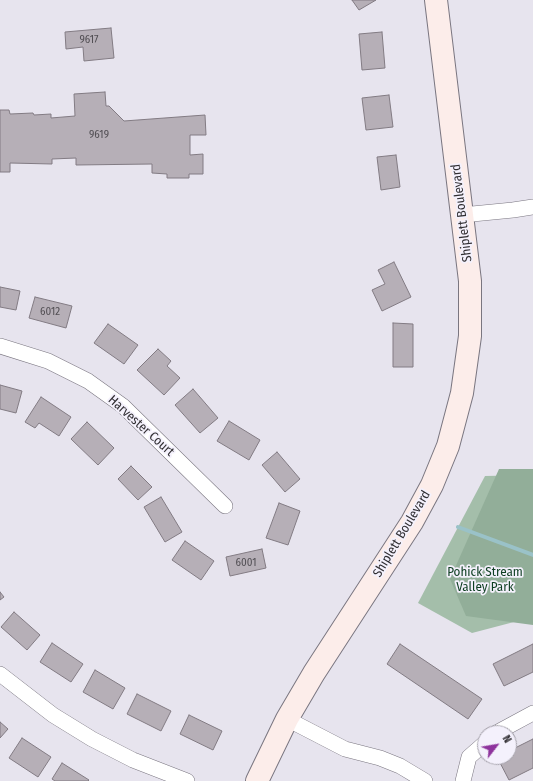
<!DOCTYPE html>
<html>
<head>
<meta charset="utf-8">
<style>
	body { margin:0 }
	#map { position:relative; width:533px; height:781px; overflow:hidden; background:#e7e4ee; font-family:"Fira Sans Condensed",sans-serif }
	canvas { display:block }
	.north { position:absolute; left:477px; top:725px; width:40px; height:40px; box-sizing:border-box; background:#f4f1fc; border:1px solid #a6a3ac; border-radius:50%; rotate:59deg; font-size:11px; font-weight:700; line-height:16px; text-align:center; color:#312f33 }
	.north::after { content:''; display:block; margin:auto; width:14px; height:18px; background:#8e339d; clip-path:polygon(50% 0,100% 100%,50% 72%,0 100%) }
</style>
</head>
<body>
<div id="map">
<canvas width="533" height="781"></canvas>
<div class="north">N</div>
</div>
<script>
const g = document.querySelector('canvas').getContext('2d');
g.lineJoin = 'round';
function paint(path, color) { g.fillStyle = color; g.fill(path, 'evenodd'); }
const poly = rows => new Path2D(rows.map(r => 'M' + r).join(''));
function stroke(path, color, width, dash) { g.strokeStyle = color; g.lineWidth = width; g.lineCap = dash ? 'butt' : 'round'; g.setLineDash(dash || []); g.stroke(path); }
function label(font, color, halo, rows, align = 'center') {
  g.font = font + ' "Fira Sans Condensed",sans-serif'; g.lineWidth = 3.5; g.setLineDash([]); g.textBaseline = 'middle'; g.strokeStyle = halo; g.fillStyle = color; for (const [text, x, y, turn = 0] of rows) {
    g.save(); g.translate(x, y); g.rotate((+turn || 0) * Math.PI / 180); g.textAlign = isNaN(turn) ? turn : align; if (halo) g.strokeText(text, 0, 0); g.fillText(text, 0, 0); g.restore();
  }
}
paint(poly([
	[533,475,533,617,472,633,418,603,485,476]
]), '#a4beaa');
paint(poly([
	[499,469,533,469,533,625,466,616,450,579]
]), '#92ae99');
stroke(poly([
	[458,527,533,555]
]), '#9ac2c8', 4);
const building = poly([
	[352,0,376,0,359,10,352,0],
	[111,28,114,58,84,61,83,47,66,49,65,32,111,28],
	[382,32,385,68,362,70,359,34,382,32],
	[105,92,106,106,109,106,124,121,205,115,206,135,190,135,190,155,203,154,203,174,189,174,189,178,167,178,167,174,152,173,152,164,76,165,76,158,52,159,52,164,10,163,10,172,0,172,0,110,9,110,10,114,33,113,34,115,51,114,51,118,75,116,74,94,105,92],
	[389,95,393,127,366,130,362,98,389,95],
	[396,155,400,187,381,190,377,157,396,155],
	[394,262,411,297,382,311,372,290,385,284,378,270,394,262],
	[0,287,20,291,16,310,0,307,0,287],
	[35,297,72,306,66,328,29,318,35,297],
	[393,323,413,324,413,367,393,367,393,323],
	[108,324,138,345,124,364,94,343,108,324],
	[158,349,171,361,167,366,180,378,164,395,137,370,158,349],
	[0,385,22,391,16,413,0,409,0,385],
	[193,389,218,418,200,433,175,405,193,389],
	[41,397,71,417,59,436,39,423,35,428,25,422,41,397],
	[229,421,260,440,249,460,217,441,229,421],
	[87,422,114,448,98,465,71,439,87,422],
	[277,452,300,479,285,492,262,465,277,452],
	[131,466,152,487,138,500,118,479,131,466],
	[161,497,182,532,165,542,144,507,161,497],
	[279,503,300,511,288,545,266,538,279,503],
	[185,541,214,561,201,580,172,560,185,541],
	[262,549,266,568,230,576,226,557,262,549],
	[0,592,4,597,0,600,0,592],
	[14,612,40,635,27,650,1,627,14,612],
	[52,643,83,664,71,682,40,662,52,643],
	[400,644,482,699,468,719,387,664,400,644],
	[533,644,533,672,504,686,493,664,533,644],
	[95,670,125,688,113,709,83,692,95,670],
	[137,694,171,711,161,731,127,714,137,694],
	[189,715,222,731,213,750,180,734,189,715],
	[0,722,8,729,0,738,0,722],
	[22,738,51,757,38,777,9,758,22,738],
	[533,739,533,768,509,780,497,757,509,757,509,751,533,739],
	[62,763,89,780,88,781,55,781,52,779,62,763]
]);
paint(building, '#b6afb7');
stroke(building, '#827b83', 1);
const street = poly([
	[462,215,513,210,533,207],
	[0,346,48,361,88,381,123,406,225,506],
	[0,674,53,715,92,739,133,760,187,781],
	[287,719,345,749,380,758,400,766,425,781],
	[496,733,533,713],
	[463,781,469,757,485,743]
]);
const secondary = poly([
	[257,781,287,719,314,673,412,522,432,485,448,446,462,393,470,336,470,281,436,0]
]);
stroke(street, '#7a7680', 16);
stroke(secondary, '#7a7680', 24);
stroke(street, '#fff', 15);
stroke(secondary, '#fcedea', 22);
label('11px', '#524f54', null, [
	["9617",89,40],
	["9619",99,135],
	["6012",50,312],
	["6001",246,563]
]);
label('13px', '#312f33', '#f4f1fc', [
	["Shiplett Boulevard",462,213,-97],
	["Harvester Court",141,426,42],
	["Shiplett Boulevard",402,534,-59]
]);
label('13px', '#0d3e21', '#f4f1fc', [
	["Pohick Stream",485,572],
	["Valley Park",485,587]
]);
</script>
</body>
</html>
